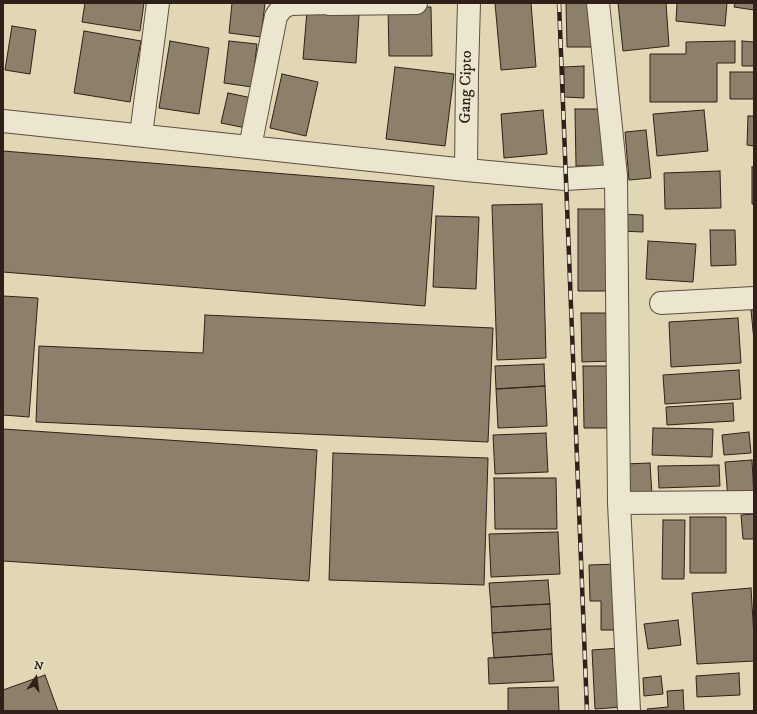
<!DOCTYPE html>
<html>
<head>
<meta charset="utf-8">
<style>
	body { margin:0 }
	#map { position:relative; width:757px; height:714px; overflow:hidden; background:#e1d7b5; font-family:"IM FELL DW Pica",serif }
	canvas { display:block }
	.frame { position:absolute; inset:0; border:4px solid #2f211a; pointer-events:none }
	.north { position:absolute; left:16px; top:658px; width:40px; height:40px; -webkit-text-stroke:3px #ece5cf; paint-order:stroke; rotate:13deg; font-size:11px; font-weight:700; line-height:16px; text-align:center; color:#2f211a }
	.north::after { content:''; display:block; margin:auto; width:14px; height:18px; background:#2f211a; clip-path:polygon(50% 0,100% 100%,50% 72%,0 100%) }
</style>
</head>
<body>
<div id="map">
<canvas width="757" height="714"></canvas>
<div class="frame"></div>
<div class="north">N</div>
</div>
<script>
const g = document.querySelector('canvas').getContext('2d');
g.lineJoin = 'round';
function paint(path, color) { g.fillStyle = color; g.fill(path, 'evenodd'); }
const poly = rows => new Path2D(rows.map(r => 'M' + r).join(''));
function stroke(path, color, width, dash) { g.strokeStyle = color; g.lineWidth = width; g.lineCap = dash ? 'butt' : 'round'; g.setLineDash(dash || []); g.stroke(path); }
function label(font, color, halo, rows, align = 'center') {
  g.font = font + ' "IM FELL DW Pica",serif'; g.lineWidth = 3; g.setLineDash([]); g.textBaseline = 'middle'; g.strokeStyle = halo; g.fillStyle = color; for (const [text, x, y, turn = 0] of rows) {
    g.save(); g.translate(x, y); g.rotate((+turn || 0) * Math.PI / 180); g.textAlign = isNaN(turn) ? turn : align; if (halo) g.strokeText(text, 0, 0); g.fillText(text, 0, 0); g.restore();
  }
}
const building = poly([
	[85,3,144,3,140,31,82,22,85,3],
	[232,3,265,3,261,37,229,33,232,3],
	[495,3,531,3,536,67,501,70,495,3],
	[566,3,594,3,594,47,567,47,566,3],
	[618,3,666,3,669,46,623,51,618,3],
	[677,3,727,3,725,26,676,21,677,3],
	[735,3,754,3,754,10,734,7,735,3],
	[388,7,431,7,432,56,389,56,388,7],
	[307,11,359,15,356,63,303,59,307,11],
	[12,26,36,30,30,74,5,70,12,26],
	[84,31,141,41,130,102,74,93,84,31],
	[170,41,209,48,199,114,159,108,170,41],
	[229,41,257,44,252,87,224,83,229,41],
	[735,41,735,63,717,63,717,102,650,102,650,54,686,54,686,42,735,41],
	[742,41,754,42,754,66,742,66,742,41],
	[584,66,584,98,564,97,564,67,584,66],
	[395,67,454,74,445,146,386,139,395,67],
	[730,72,754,72,754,99,730,99,730,72],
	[282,74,318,82,306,136,270,128,282,74],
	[228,93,257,99,251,129,221,123,228,93],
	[575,109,604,109,605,166,576,166,575,109],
	[543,110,547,154,504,158,501,114,543,110],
	[704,110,708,151,657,156,653,114,704,110],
	[748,116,754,116,754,146,747,145,748,116],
	[646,130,651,178,629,180,625,132,646,130],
	[3,151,434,186,425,306,3,272,3,151],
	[752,167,754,167,754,204,752,204,752,167],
	[720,171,721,208,665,209,664,173,720,171],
	[542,204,546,358,497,360,492,205,542,204],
	[578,209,609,209,610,291,578,291,578,209],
	[620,214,643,215,643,232,619,231,620,214],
	[436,216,479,217,476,289,433,287,436,216],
	[710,230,735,230,736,265,711,266,710,230],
	[648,241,696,244,693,282,646,279,648,241],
	[3,296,38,298,29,417,3,415,3,296],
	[751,310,754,310,754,341,751,310],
	[581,313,606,313,607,342,614,361,582,362,581,313],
	[205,315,493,328,488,442,36,422,39,346,203,353,205,315],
	[738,318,741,363,671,367,669,322,738,318],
	[544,364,545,386,496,389,495,366,544,364],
	[583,366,607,366,609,428,584,428,583,366],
	[739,370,741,399,665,404,663,375,739,370],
	[545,386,547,426,498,428,496,389,545,386],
	[733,403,734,421,667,425,666,407,733,403],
	[653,428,713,429,712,457,652,455,653,428],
	[3,429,317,450,309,581,3,561,3,429],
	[749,432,751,453,724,455,722,435,749,432],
	[546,433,548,472,495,474,493,435,546,433],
	[333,453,488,458,484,585,329,580,333,453],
	[752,460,754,497,728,499,725,462,752,460],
	[650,463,652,495,627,497,624,464,650,463],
	[719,465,720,486,659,488,658,466,719,465],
	[494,478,556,478,557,529,495,529,494,478],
	[754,514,754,539,743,539,741,515,754,514],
	[690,517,726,517,726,573,690,573,690,517],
	[663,520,685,520,684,579,662,579,663,520],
	[558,532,560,574,491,577,489,534,558,532],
	[617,564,618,630,601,630,601,601,590,601,589,565,617,564],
	[548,580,550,604,491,607,489,583,548,580],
	[751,588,754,637,754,661,697,664,692,593,751,588],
	[550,604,551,629,492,633,491,607,550,604],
	[678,620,681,645,648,649,644,624,678,620],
	[551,629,552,654,494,658,492,633,551,629],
	[620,648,623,707,595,709,592,650,620,648],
	[552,654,554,681,489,684,488,658,552,654],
	[739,673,740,695,697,697,696,676,739,673],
	[45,675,58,711,3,711,3,690,45,675],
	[661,676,663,694,644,696,643,678,661,676],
	[558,687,559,711,508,711,508,688,558,687],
	[683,690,684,711,648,711,647,709,668,707,667,691,683,690]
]);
paint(building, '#8c806b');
stroke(building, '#2f211a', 1);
const minor = poly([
	[598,3,616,176,619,503,629,711],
	[329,4,416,3],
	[3,121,466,170,565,179,616,176],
	[141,135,158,3],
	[250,147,276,16,282,8,290,4,329,3],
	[466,170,467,74,469,3],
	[661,303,754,298],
	[619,503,754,502]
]);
stroke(minor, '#5c4e41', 24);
stroke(minor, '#ece5cf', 22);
const rail = poly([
	[559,3,587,711]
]);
stroke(rail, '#2f211a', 4.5);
stroke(rail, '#ece5cf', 3, [9]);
label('16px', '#2f211a', '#ece5cf', [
	["Gang Cipto",467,87,-89]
]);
</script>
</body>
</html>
